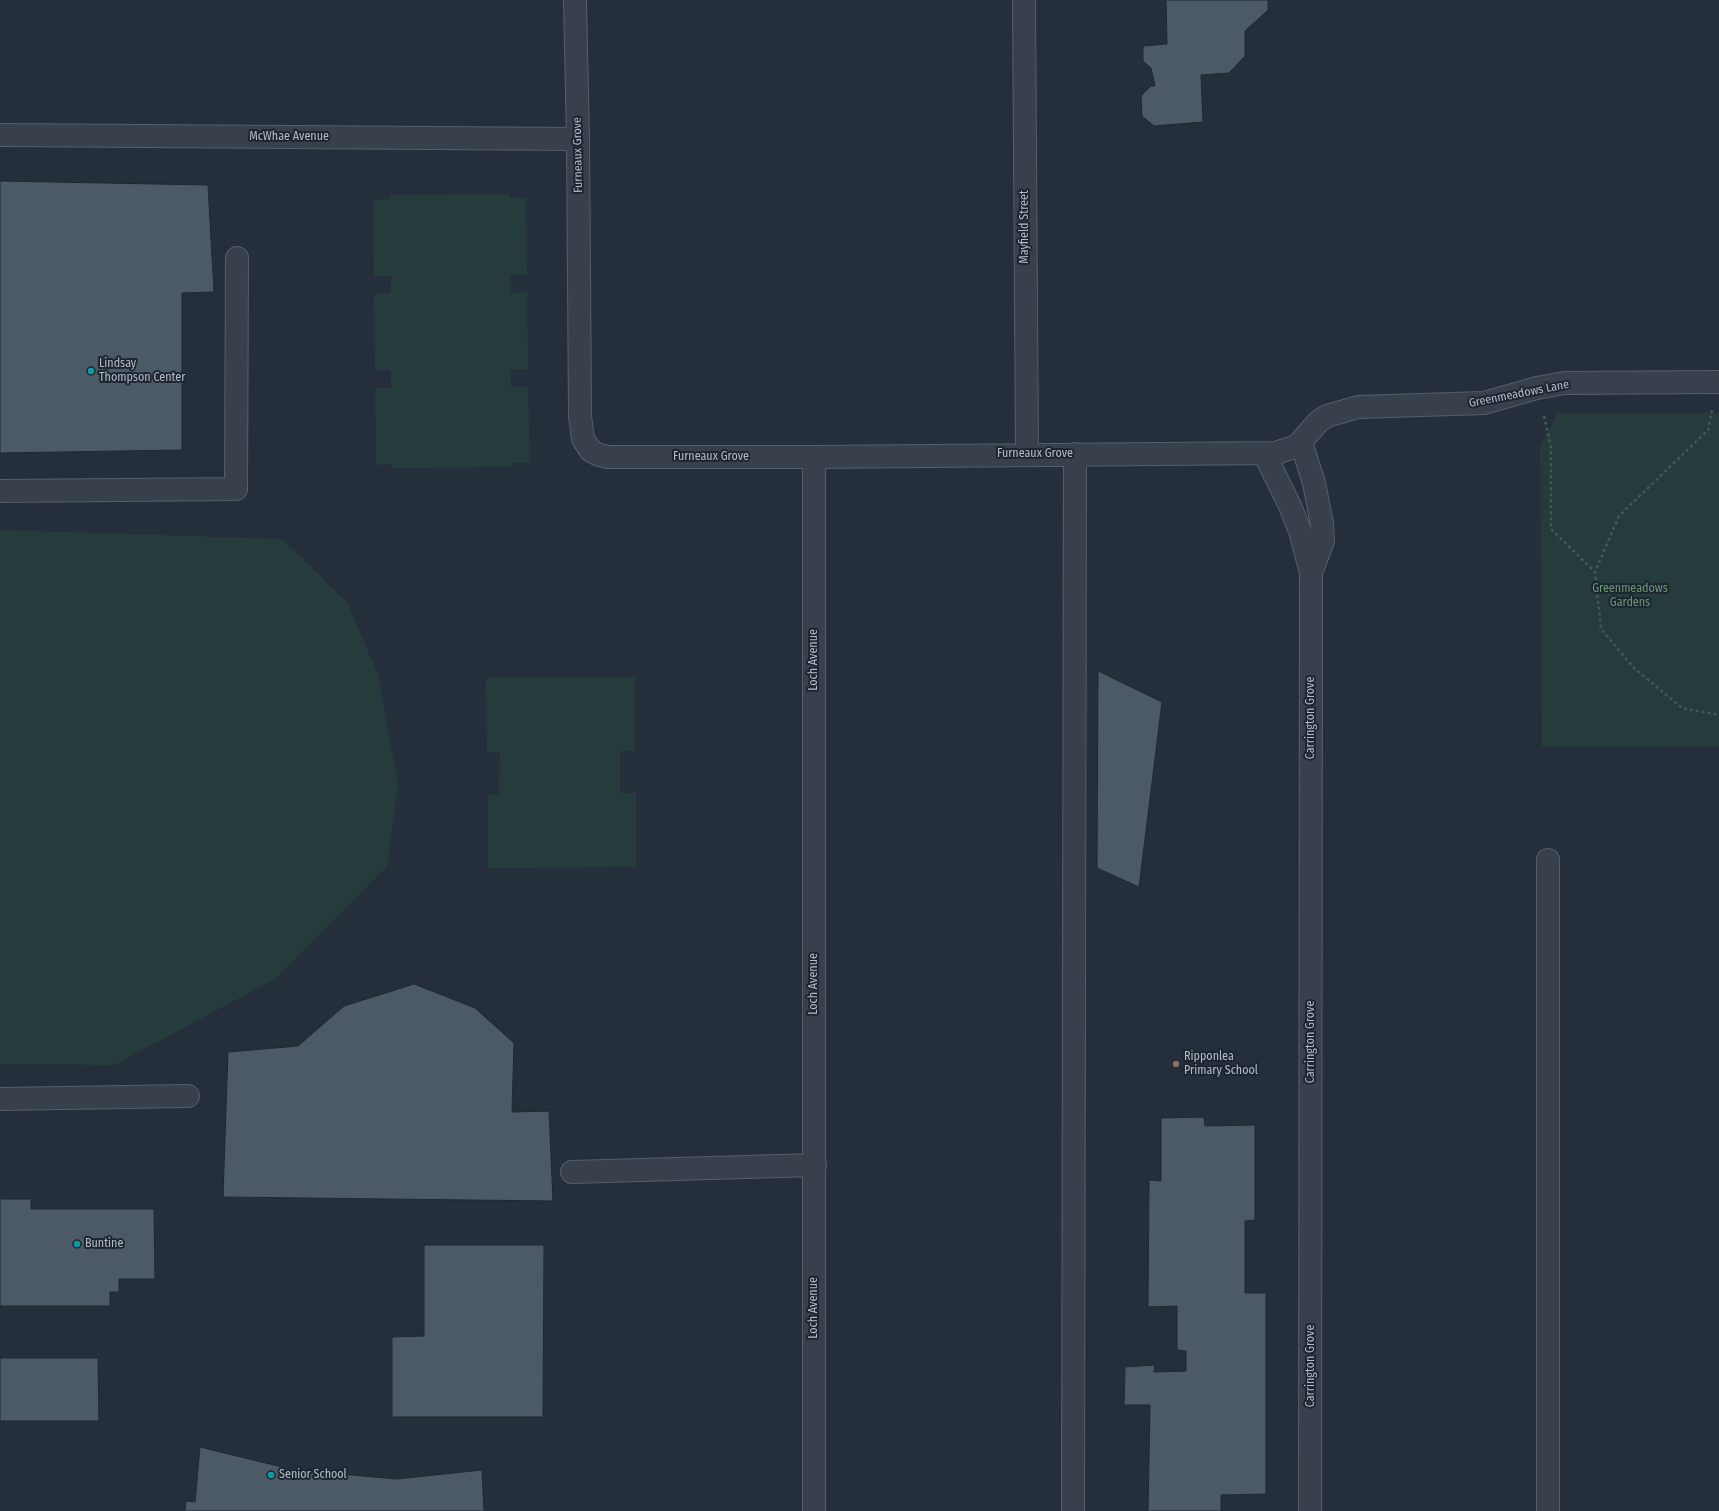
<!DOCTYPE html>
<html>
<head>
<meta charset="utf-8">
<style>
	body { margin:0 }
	canvas { display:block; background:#242f3b }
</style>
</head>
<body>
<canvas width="1719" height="1511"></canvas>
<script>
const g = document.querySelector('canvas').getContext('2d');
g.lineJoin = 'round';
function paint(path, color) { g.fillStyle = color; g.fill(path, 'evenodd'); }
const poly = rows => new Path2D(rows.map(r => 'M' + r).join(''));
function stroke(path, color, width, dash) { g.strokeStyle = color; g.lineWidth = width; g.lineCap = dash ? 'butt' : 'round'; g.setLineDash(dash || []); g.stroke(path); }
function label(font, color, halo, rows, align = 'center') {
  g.font = font + ' "Fira Sans Condensed",sans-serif'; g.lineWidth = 4; g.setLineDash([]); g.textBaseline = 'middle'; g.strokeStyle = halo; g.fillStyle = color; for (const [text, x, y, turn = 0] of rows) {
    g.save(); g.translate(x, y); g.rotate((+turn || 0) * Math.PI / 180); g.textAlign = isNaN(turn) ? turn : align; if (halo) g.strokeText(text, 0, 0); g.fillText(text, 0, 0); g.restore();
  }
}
paint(poly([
	[509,194,510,198,526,198,527,275,510,275,511,293,527,292,528,369,511,369,511,387,528,387,530,463,512,463,512,467,393,468,393,464,376,465,375,388,391,388,391,370,375,370,374,294,391,293,391,276,374,276,373,200,390,199,390,195],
	[1558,413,1719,413,1719,746,1542,747,1540,446],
	[0,530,282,539,348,604,378,675,398,785,387,866,275,979,114,1065,0,1064],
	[635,677,635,751,620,751,620,793,636,793,636,867,488,868,488,795,499,794,500,752,487,752,486,678]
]), '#263b3c');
const building = poly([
	[1166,0,1268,0,1268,10,1245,31,1245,56,1229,73,1201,75,1203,122,1154,126,1142,116,1141,96,1151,86,1155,86,1151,68,1143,61,1143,46,1167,44,1166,0],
	[0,181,208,185,214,292,182,293,182,450,0,453,0,181],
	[1098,671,1162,702,1139,887,1097,868,1098,671],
	[414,984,475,1008,514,1043,512,1112,549,1111,553,1201,223,1197,228,1052,298,1046,344,1006,414,984],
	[1204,1117,1205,1126,1255,1125,1255,1220,1245,1221,1245,1293,1266,1293,1266,1494,1221,1495,1221,1511,1148,1511,1150,1405,1124,1405,1125,1367,1155,1365,1154,1372,1186,1371,1186,1351,1177,1350,1177,1306,1148,1307,1149,1180,1161,1181,1161,1118,1204,1117],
	[0,1199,31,1199,31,1209,154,1209,155,1279,119,1279,119,1292,110,1292,110,1306,0,1306,0,1199],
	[424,1245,544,1245,543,1417,392,1417,392,1337,424,1336,424,1245],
	[0,1358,98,1358,99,1421,0,1421,0,1358],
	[200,1447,294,1470,397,1479,482,1470,484,1511,185,1511,186,1501,195,1502,200,1447]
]);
paint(building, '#4c5a67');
stroke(building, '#1f2832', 1);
const minor = poly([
	[575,0,578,139,580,416,583,439,591,451,599,455,608,457,814,457,1276,453,1297,446,1318,422,1327,416,1358,407,1484,403,1537,388,1564,383,1719,382],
	[1024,0,1027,454],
	[0,135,578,139],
	[1301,442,1314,483,1322,524,1323,541,1311,573],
	[1264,453,1290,506,1300,531,1311,573,1310,1511],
	[814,457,814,1511],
	[0,491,236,489,237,258],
	[0,1099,188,1096],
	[572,1172,815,1165],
	[1073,1511,1075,454],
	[1548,1511,1548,860]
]);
stroke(minor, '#565f69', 24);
stroke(poly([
	[1712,410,1708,430,1619,516,1595,572,1601,629,1634,668,1682,708,1719,715],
	[1544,416,1551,447,1551,529,1595,572]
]), '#445859', 2.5, [3, 3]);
stroke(minor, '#38414b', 22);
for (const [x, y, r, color] of [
	[91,371,4,"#0f9aa8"],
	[1176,1064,4,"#8d6e63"],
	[77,1244,4,"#0f9aa8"],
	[271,1475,4,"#0f9aa8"]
]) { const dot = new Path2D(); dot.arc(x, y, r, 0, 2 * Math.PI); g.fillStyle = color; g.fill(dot); stroke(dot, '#1d2630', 1.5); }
label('12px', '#b3bcc7', '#1d2630', [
	["McWhae Avenue",289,137],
	["Furneaux Grove",578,155,-91],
	["Mayfield Street",1025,227,-90],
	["Greenmeadows Lane",1519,394,-11],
	["Furneaux Grove",1035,454],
	["Furneaux Grove",711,457],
	["Loch Avenue",814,660,-90],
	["Carrington Grove",1311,718,-90],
	["Loch Avenue",814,984,-90],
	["Carrington Grove",1311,1042,-90],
	["Loch Avenue",814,1308,-90],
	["Carrington Grove",1311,1366,-90]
]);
label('12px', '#b3bcc7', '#1d2630', [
	["Lindsay",99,364],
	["Thompson Center",99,378],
	["Ripponlea",1184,1057],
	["Primary School",1184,1071],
	["Buntine",85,1244],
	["Senior School",279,1475]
], 'left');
label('12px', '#6b9772', '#1d2630', [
	["Greenmeadows",1630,589],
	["Gardens",1630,603]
]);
</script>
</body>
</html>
